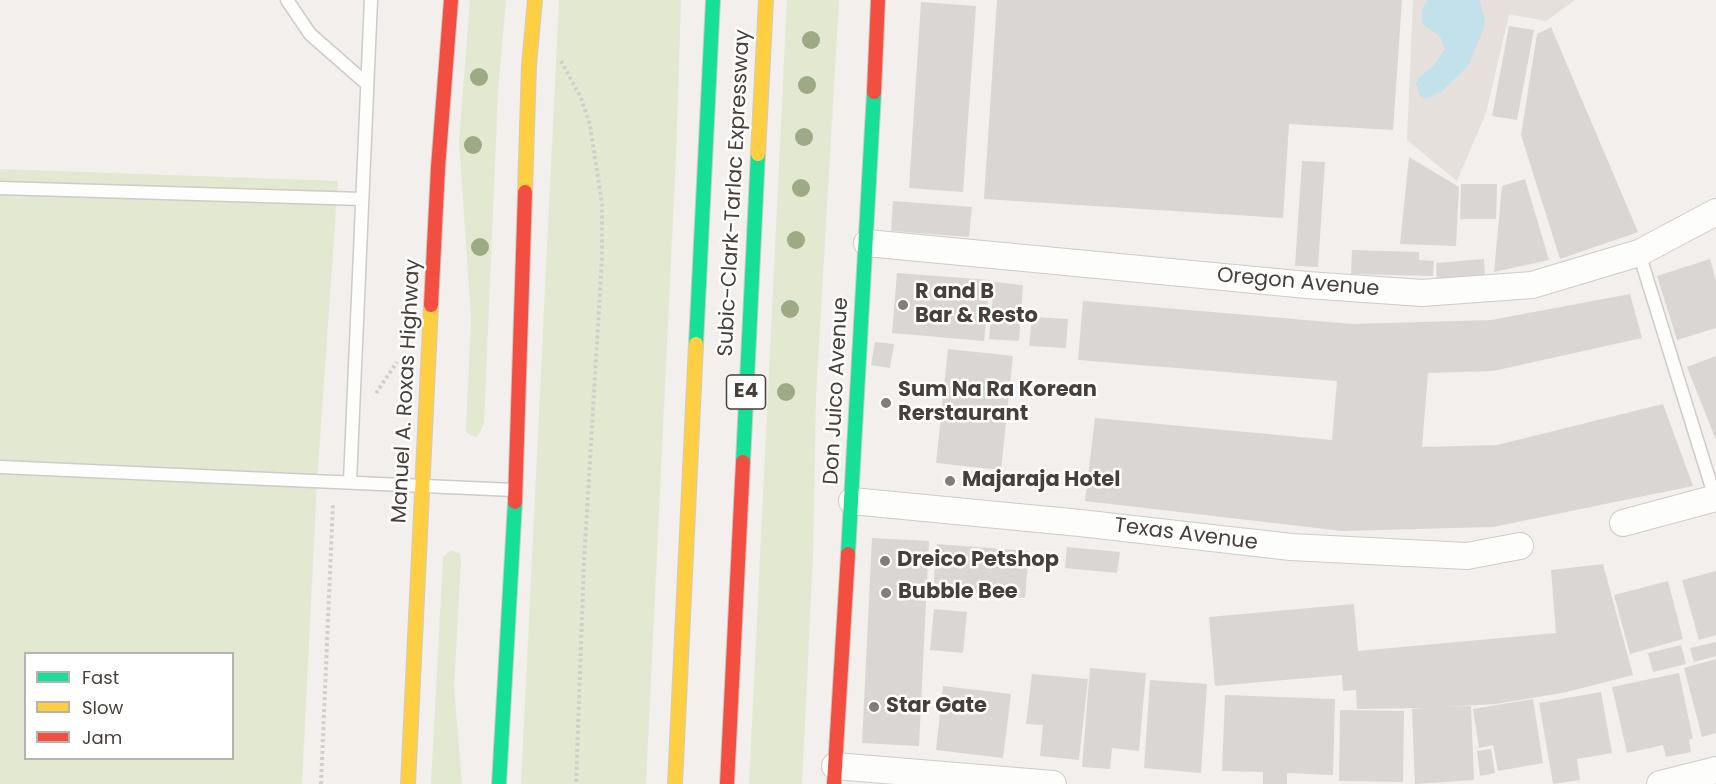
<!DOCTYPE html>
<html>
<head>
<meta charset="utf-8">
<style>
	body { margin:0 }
	#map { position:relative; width:1716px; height:784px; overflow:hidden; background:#f2efed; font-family:Poppins,sans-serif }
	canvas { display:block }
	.legend { position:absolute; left:24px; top:652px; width:210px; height:108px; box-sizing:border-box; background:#fff; border:2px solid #b5b2b0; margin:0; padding:8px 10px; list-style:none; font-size:18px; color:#473f39 }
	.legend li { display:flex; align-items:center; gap:12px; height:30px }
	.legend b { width:30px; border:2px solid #b5b2b0 }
</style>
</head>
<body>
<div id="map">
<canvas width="1716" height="784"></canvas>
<ul class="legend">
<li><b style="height:8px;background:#16e098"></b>Fast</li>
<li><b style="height:8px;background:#ffcf43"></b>Slow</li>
<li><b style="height:8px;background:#f24e42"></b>Jam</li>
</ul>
</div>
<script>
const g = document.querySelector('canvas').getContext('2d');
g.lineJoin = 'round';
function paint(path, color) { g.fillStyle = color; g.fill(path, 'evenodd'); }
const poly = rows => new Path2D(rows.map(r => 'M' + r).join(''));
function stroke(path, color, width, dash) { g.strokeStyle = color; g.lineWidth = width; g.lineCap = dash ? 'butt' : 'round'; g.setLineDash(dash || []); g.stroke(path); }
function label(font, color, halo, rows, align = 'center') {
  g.font = font + ' Poppins,sans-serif'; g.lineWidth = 5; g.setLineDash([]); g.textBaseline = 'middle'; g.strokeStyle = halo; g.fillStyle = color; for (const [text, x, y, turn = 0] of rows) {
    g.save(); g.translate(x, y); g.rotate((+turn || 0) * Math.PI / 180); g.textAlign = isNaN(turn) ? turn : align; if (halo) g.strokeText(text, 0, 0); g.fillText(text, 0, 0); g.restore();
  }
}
paint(poly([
	[1413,0,1575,0,1546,21,1509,14,1486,113,1457,181,1407,140]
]), '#e5e0db');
paint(poly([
	[470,0,506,0,498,92,484,423,479,434,475,437,467,433,466,429,471,318,459,141],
	[559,0,681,0,676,156,646,784,521,784],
	[787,0,839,0,816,396,813,555,802,784,749,784],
	[0,169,338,181,317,482,302,784,0,784],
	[26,654,232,654,232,758,26,758],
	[451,550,460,554,461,560,454,687,462,784,431,784,443,557]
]), '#e3e8d0');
paint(poly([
	[1479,0,1485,18,1483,30,1468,66,1441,92,1425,99,1420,96,1416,84,1419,78,1435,64,1445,49,1440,36,1422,24,1422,9,1428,0]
]), '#c2e1ea');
paint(poly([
	[997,0,1402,0,1393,130,1289,124,1283,218,984,199],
	[921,2,976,6,963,192,909,188],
	[1509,26,1534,30,1517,120,1492,116],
	[1551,27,1638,232,1560,259,1521,135,1537,34],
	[1409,157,1459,187,1456,246,1400,244],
	[1302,161,1325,162,1318,267,1295,266],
	[1525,179,1549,260,1494,272,1502,186],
	[1461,184,1497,184,1496,219,1460,219],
	[893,201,972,207,969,237,891,231],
	[1352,250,1419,252,1419,260,1434,261,1433,276,1351,274],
	[1484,259,1485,278,1437,282,1436,263],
	[1710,259,1716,281,1716,328,1677,340,1657,276],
	[897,273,990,280,984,341,892,333],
	[994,282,1023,285,1019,341,989,339],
	[1630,294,1642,338,1493,371,1428,373,1422,447,1497,445,1663,404,1693,486,1493,527,1342,531,1085,501,1095,418,1332,440,1337,381,1078,360,1083,301,1353,324,1491,320],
	[1032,317,1068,319,1066,348,1029,346],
	[875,342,894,344,890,368,871,365],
	[948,349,1013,356,1001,470,936,463],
	[1716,356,1716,440,1687,367],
	[872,538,929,541,919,746,862,743],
	[937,544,1029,551,1025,598,933,591],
	[1067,547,1120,552,1117,573,1065,568],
	[1603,564,1633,675,1567,692,1496,704,1441,707,1471,706,1474,780,1415,784,1412,709,1424,708,1357,709,1356,690,1343,691,1342,675,1215,686,1209,617,1354,604,1358,651,1556,633,1551,570],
	[1716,571,1716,635,1699,640,1682,580],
	[1668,581,1683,639,1630,654,1614,595],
	[934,609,967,612,963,653,930,650],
	[1716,642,1716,656,1694,662,1690,648],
	[1681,645,1686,664,1653,672,1648,653],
	[1716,659,1716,733,1702,737,1684,668],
	[1090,668,1146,673,1139,751,1112,748,1110,769,1082,767],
	[1679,673,1693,739,1689,739,1691,752,1666,757,1663,745,1627,753,1612,687],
	[1032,674,1088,679,1079,760,1040,756,1043,725,1026,724],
	[1150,680,1207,684,1201,773,1144,768],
	[943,686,1011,694,1003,758,936,750],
	[1601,692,1612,753,1577,759,1580,780,1553,784,1539,703],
	[1225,695,1335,699,1333,775,1287,773,1287,784,1263,784,1263,772,1222,771],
	[1533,699,1543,763,1498,771,1493,745,1479,748,1473,709],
	[1340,710,1404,711,1403,782,1339,781],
	[1491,749,1495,773,1480,776,1477,751]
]), '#dad6d4');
const lane = poly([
	[287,0,310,34,367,84],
	[0,188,362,199],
	[1639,253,1716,501],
	[0,467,514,490],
	[350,481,371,0]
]);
const street = poly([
	[867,243,1307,285,1422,293,1532,285,1639,253,1716,212],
	[852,501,1080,523,1291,547,1467,556,1520,546],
	[1623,523,1716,498],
	[835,766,1053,784],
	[1660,784,1716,770]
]);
const fast = poly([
	[696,344,713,0],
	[743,462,758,154],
	[848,554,874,92],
	[499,784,515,502]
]);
const slow = poly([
	[758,154,766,0],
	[525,192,529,65,535,0],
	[408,784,431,305],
	[675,784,696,344]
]);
const jam = poly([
	[874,92,878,0],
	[431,305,438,168,451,0],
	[515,502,525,192],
	[727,784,743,462],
	[834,784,848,554]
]);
stroke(lane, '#cecbc9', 15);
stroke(street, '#cecbc9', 28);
stroke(fast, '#d0cbc4', 16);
stroke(slow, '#d0cbc4', 16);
stroke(jam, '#d0cbc4', 16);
stroke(poly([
	[561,61,581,98,590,125,602,204,602,259,584,561,576,784],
	[376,393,397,362],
	[321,784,333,503]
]), '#d2cfcb', 4, [3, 3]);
stroke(lane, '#fdfdfc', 12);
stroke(street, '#fdfdfc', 26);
stroke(fast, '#16e098', 14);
stroke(slow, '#ffcf43', 14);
stroke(jam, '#f24e42', 14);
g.fillStyle = '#9cab86';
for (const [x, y] of [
	[811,40],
	[479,77],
	[807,85],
	[804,137],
	[473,145],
	[801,188],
	[796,240],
	[480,247],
	[790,309],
	[786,392]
]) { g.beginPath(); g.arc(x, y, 9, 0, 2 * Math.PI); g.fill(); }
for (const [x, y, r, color] of [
	[903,305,6,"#837d78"],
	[886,403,6,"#837d78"],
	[950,481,6,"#837d78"],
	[885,561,6,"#837d78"],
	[886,593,6,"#837d78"],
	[874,707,6,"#837d78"]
]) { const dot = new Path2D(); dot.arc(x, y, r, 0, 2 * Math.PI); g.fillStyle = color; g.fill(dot); stroke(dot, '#fff', 2); }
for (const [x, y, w] of [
	[746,392,39]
]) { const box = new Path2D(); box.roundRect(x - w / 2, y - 17, w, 34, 4.5); g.fillStyle = '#fff'; g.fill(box); stroke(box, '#473f39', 1.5); }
label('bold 20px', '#473f39', null, [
	["E4",746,392]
]);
label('21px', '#473f39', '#fff', [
	["Subic-Clark-Tarlac Expressway",735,193,-87],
	["Oregon Avenue",1298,283,5],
	["Manuel A. Roxas Highway",407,391,-87],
	["Don Juico Avenue",837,391,-87],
	["Texas Avenue",1186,535,7]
]);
label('bold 21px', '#473f39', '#fff', [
	["R and B",915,293],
	["Bar & Resto",915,317],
	["Sum Na Ra Korean",898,391],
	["Rerstaurant",898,415],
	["Majaraja Hotel",962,481],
	["Dreico Petshop",897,561],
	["Bubble Bee",898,593],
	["Star Gate",886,707]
], 'left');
</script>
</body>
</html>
